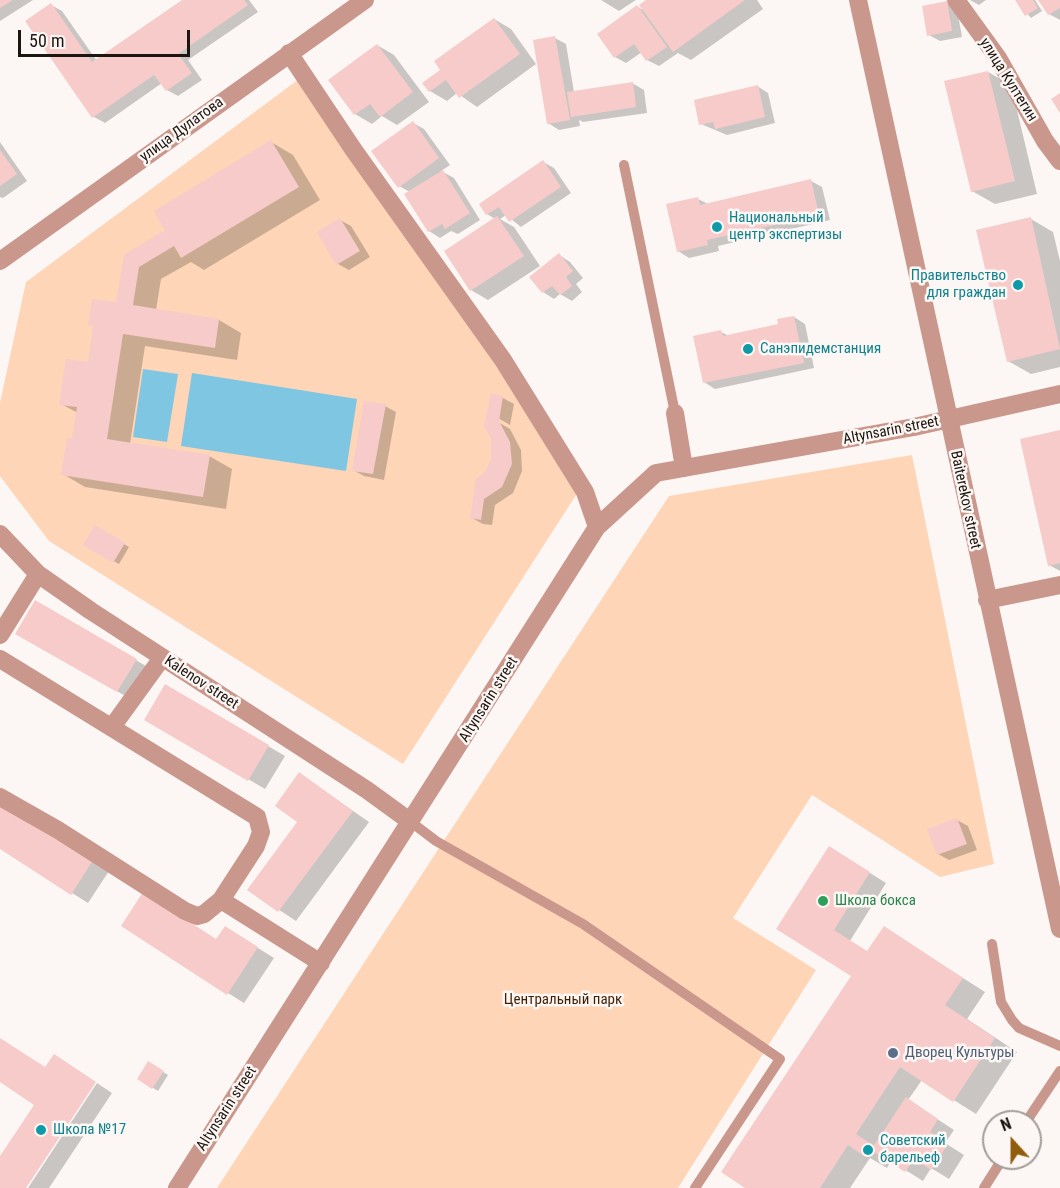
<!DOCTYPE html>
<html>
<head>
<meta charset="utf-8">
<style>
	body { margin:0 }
	#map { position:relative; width:1060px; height:1188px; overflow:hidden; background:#fcf7f4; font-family:"Roboto Condensed",sans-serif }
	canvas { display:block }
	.north { position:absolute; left:982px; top:1110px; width:60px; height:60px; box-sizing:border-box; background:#fcf7f4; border:2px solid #a39d98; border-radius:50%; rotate:339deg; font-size:16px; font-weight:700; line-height:24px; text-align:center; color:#1d150f }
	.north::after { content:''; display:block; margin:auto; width:21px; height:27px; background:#905d0c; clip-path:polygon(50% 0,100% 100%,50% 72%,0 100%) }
	.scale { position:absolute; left:18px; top:30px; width:172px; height:27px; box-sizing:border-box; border:3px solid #1d150f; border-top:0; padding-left:8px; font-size:18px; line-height:21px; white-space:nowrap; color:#1d150f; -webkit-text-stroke:4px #fcf7f4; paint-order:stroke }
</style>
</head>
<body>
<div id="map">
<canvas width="1060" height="1188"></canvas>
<div class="north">N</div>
<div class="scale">50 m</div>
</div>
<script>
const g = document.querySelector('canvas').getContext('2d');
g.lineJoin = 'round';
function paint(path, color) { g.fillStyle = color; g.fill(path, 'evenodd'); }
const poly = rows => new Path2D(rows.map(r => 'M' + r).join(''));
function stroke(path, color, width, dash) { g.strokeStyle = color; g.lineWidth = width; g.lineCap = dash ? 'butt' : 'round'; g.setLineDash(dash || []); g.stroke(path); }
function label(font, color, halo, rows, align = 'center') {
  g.font = font + ' "Roboto Condensed",sans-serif'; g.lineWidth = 5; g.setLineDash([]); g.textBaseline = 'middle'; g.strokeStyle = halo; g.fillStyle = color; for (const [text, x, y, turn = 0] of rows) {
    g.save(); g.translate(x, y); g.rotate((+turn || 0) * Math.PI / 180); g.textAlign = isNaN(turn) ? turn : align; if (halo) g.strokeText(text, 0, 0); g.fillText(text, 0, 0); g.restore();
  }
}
paint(poly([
	[299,79,505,371,578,492,403,764,49,541,0,476,0,403,26,282],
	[912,455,994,864,940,877,812,795,733,918,816,970,678,1188,217,1188,669,496]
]), '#fed5b7');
paint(poly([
	[143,369,178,374,167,442,133,437],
	[192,373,357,399,346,471,181,446]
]), '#7ec6e2');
paint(poly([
	[0,0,33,0,0,21],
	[184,0,249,0,258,12,188,60,202,80,178,96,167,90,162,83,105,123,94,117,51,5,62,11,97,61],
	[601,0,636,0,619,11],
	[648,0,757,0,763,9,691,60,678,53,659,66,647,60,642,52,626,63,615,57,638,7,646,12],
	[970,0,986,0,979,5],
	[1016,0,1035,0,1042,11,1031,18],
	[1040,0,1060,0,1060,20,1049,14],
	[946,3,957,9,962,37,940,41,929,35],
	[494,19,511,29,536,64,477,107,457,93,447,101,430,91,442,70],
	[555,38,566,44,574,92,632,83,644,90,647,113,583,122,579,120,580,126,559,130,548,123],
	[377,45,394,55,429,102,397,125,382,116,372,124,355,114],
	[988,72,1011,85,1037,194,995,204,972,191],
	[757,86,768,93,775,123,727,135,701,124],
	[413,123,424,129,450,165,441,171,454,178,480,220,458,234,451,231,440,238,429,231,410,192,399,186],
	[0,142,27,181,3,198,0,197],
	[271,142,293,155,320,200,204,270,191,262,161,279,156,310,219,320,241,333,237,360,145,346,130,444,209,456,232,469,226,509,85,487,63,474,73,440,78,413,61,404,89,364,117,304,125,256,167,230],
	[543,162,554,168,571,193,521,227,506,215,500,219,514,227,540,266,488,300,471,290,446,252,495,219,487,214],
	[811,181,822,187,830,220,718,246,719,251,689,258,678,251,698,199,708,204],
	[1031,219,1053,232,1060,261,1060,367,1031,374,1008,361],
	[340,220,351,226,370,257,349,270,338,264],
	[559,255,570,262,583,278,576,284,582,292,572,301,560,294,554,299,543,292,531,277],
	[794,317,805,324,814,368,715,389,704,382,721,332,729,336,779,326],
	[492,396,503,398,514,404,510,425,498,418,498,422,510,429,521,450,522,471,513,493,495,505,492,525,483,524,472,518,486,474,493,460],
	[385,406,396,412,384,480,364,476,353,470],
	[1060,432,1060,571,1049,565],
	[96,528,129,547,119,564,85,545],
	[35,602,153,670,134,701,17,633],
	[166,686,285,756,265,789,146,719],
	[300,774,369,822,296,921,249,890,299,822],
	[0,801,109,871,88,903,0,848],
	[957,820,968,826,977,850,949,860,938,854],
	[846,858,886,883,850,941,868,952,884,928,985,992,967,1019,1017,1052,976,1114,922,1080,908,1100,954,1130,945,1143,964,1155,949,1179,931,1168,923,1181,891,1161,887,1168,870,1158,850,1188,748,1188,853,976,778,929],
	[242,938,274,958,244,1003,228,993,217,940],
	[149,1063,168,1075,158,1091,139,1079],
	[97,1083,112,1093,49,1188,28,1188]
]), '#0003');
paint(poly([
	[0,0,13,0,0,8],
	[182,0,244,0,248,5,178,54,192,73,166,91,154,75,92,118,25,21,51,3,92,62],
	[646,0,745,0,673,52,639,5],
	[1015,0,1033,0,1038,8,1025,16],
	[1038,0,1060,0,1060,8,1048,15],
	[947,1,952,31,927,36,922,6],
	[637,5,667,47,646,61,634,44,614,58,597,34],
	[494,18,520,54,459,98,446,80,429,92,422,83,440,70,434,61],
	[555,36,570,120,547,124,533,40],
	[377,44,413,92,380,117,370,104,354,115,328,80],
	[988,71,1015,181,971,192,944,81],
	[633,82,636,107,571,117,567,92],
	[758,85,765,117,715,129,713,122,699,125,694,100],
	[1060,93,1060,113,1051,99],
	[413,121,439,158,398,188,371,151],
	[271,140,299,187,181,258,174,246,139,267,133,305,219,319,215,348,123,334,107,439,210,455,203,497,61,475,67,438,72,438,77,407,59,405,66,359,88,362,93,326,88,325,92,299,116,302,124,255,165,230,154,211],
	[0,150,17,174,0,186],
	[543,160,561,187,509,222,499,207,486,215,479,204],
	[443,170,470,213,445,229,442,224,428,232,404,194],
	[811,179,819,215,707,240,708,245,677,252,666,204,698,197,700,205],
	[497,216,524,256,470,291,444,251],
	[1031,217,1060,349,1007,362,976,230],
	[340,218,360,251,336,265,317,232],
	[559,253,573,271,566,277,572,286,560,295,552,286,542,293,529,277],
	[794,316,804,363,703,383,693,336,721,330,723,336,778,324,777,319],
	[491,394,503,396,499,421,510,442,512,464,502,487,484,499,481,520,470,518,476,479,484,473,491,460,491,438,484,426],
	[364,401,386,404,373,474,352,471],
	[1060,430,1060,563,1048,566,1020,439],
	[95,525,125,543,113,563,83,545],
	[35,600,137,659,117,692,15,634],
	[165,684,269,745,248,781,144,720],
	[299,772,353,811,278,912,247,890,297,822,275,806],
	[0,800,93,860,71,895,0,849],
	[957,818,967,844,937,855,927,829],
	[829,846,870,872,834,930,867,951,884,926,963,978,945,1005,995,1038,953,1102,900,1067,856,1134,871,1144,864,1156,848,1145,820,1188,745,1188,721,1172,851,976,776,929],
	[143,892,216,939,225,926,258,947,227,995,121,926],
	[0,1038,45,1067,54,1054,96,1082,26,1188,0,1188,0,1156,34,1105,0,1082],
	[148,1061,164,1071,152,1089,137,1079],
	[906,1097,938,1119,930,1132,948,1144,931,1170,914,1159,905,1172,871,1150]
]), '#f6cbc9');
stroke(poly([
	[624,165,675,413],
	[411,822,436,841,583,924,780,1059,695,1188],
	[992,944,1001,1002,1012,1020,1019,1028,1060,1046],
	[1026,1122,1060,1071],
	[984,1188,1003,1158]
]), '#ca978c', 10);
stroke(poly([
	[858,0,1060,929],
	[956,0,998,58,1045,141,1060,161],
	[289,53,353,149,503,360,585,492,597,527],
	[0,261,365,0],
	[675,413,684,468],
	[0,534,38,574,91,611,367,790,411,822],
	[987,600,1060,585],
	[0,635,38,574],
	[0,659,257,817,261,832,256,846,221,900,204,914,197,916,185,911,58,830,0,797],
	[112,727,162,658],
	[221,900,321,963],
	[177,1188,597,527,656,473,914,427,1060,394]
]), '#ca978c', 18);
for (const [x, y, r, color] of [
	[717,227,6,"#0f9aa8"],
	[1018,285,6,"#0f9aa8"],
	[748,349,6,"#0f9aa8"],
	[823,901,6,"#2e9e5b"],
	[893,1053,6,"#5c6f8a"],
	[41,1130,6,"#0f9aa8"],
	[868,1150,6,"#0f9aa8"]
]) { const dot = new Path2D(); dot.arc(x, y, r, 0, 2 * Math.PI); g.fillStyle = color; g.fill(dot); stroke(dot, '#fcf7f4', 2); }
label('15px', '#1d150f', '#fcf7f4', [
	["улица Култегин",1008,80,58],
	["улица Дулатова",182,130,-36],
	["Altynsarin street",891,431,-11],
	["Baiterekov street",965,500,78],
	["Kalenov street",201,683,33],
	["Altynsarin street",489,700,-58],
	["Altynsarin street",227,1109,-57]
]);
label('15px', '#0d838f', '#fcf7f4', [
	["Национальный",729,218],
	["центр экспертизы",729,235],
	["Правительство",1006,276,"right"],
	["для граждан",1006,293,"right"],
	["Санэпидемстанция",760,349],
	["Школа №17",53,1130],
	["Советский",880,1141],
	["барельеф",880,1158]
], 'left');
label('15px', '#27864d', '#fcf7f4', [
	["Школа бокса",835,901]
], 'left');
label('15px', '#421f01', '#fcf7f4', [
	["Центральный парк",563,1000]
]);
label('15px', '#4e5e75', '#fcf7f4', [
	["Дворец Культуры",905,1053]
], 'left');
</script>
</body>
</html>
